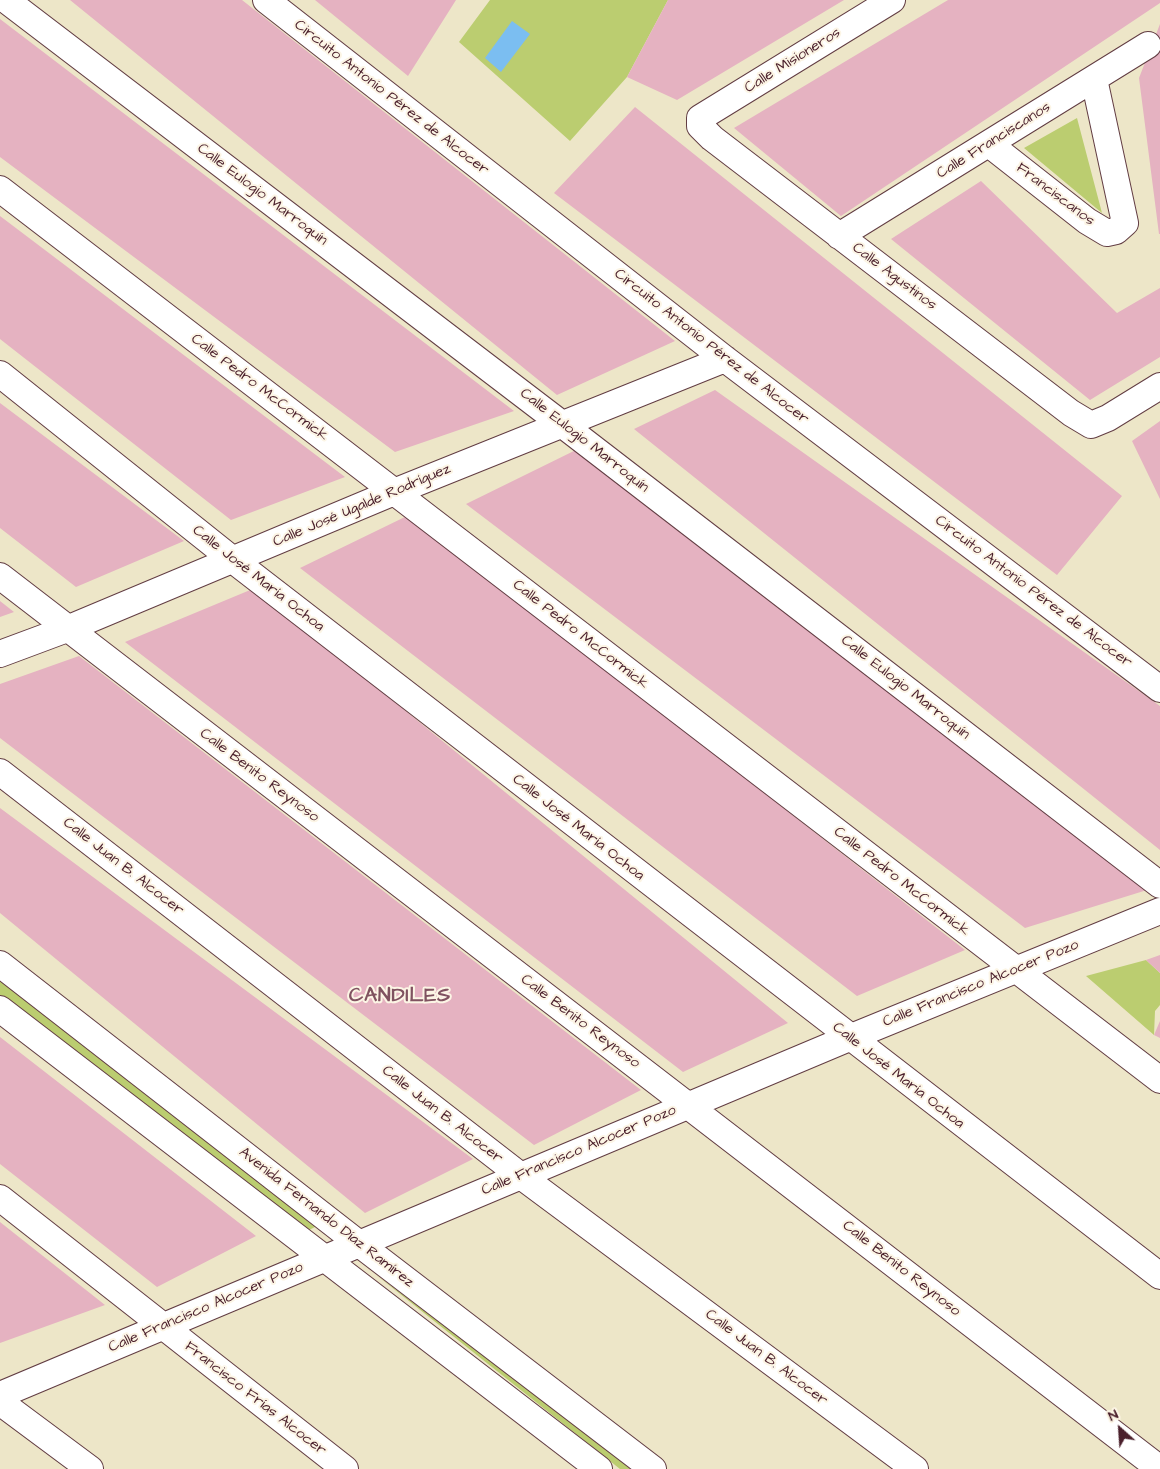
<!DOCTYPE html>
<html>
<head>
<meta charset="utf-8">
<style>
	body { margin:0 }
	#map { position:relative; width:1160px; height:1469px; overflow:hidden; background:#ede6c8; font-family:"Architects Daughter",sans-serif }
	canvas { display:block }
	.north { position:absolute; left:1095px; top:1404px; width:50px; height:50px; -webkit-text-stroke:4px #fcf5e5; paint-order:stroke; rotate:334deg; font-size:14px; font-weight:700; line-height:20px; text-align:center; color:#4a1f2b }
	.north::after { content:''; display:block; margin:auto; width:18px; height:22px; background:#4a1f2b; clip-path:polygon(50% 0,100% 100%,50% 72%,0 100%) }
</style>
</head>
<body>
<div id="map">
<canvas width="1160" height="1469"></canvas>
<div class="north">N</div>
</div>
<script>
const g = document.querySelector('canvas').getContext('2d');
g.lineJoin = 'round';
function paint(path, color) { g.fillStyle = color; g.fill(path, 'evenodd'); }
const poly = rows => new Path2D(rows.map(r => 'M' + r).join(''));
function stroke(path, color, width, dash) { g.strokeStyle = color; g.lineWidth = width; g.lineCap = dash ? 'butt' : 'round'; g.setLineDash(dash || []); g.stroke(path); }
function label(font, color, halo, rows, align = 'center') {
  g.font = font + ' "Architects Daughter",sans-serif'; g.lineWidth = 4; g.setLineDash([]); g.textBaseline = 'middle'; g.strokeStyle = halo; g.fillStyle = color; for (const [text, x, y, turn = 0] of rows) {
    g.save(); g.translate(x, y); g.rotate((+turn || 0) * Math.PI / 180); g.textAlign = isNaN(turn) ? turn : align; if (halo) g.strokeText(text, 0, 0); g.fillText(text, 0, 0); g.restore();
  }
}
paint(poly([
	[490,0,668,0,627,77,570,141,459,42],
	[1077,118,1102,213,1024,148],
	[1146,960,1160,973,1160,1005,1155,1011,1154,1035,1086,976],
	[0,979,319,1225,305,1232,0,997],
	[375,1274,635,1469,620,1469]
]), '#bbcd70');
paint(poly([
	[512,21,530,34,501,72,485,58]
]), '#7bbef1');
paint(poly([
	[70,0,242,0,675,341,557,395],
	[315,0,456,0,408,76],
	[668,0,844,0,677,100,627,77],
	[948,0,1160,0,1160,3,841,216,734,128],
	[0,19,514,411,395,452,0,157],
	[1160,24,1160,234,1159,234,1139,78],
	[635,107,1122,496,1057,575,554,193],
	[981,181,1117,313,1160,288,1160,357,1090,400,891,239],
	[0,216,345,477,231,520,0,339],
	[715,390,1160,706,1160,850,634,429],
	[0,403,184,541,76,587,0,528],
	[1160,421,1160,499,1132,441],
	[582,447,1147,890,1025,928,466,504],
	[409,515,965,950,857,996,300,568],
	[255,588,788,1023,683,1072,125,642],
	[0,601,14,612,0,617],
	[79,656,641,1090,534,1145,0,738,0,684],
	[0,808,473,1159,365,1213,0,913],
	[1160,955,1160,973,1146,960],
	[1160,1021,1160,1038,1154,1035],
	[0,1037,256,1236,157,1287,0,1164],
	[0,1222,105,1305,0,1343]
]), '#e5b2c1');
const minor = poly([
	[6,0,563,425,1160,885],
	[266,0,725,359,1160,689],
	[892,0,700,118,700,126,712,138,1071,413,1091,425,1108,418,1160,386],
	[989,144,1087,221,1107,233,1116,231,1125,223,1094,79],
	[0,189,1160,1080],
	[839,236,1148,45],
	[0,374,233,560,1160,1276],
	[0,576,1160,1469],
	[0,654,67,629,394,492,725,359],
	[0,772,521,1176,915,1469],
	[0,964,358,1243,653,1469],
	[0,1009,599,1469],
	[0,1198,345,1469],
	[0,1395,849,1038,1160,911],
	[0,1402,90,1469]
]);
stroke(minor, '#623d43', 28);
stroke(minor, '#fff', 26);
label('15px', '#4a1f2b', '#fcf5e5', [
	["Calle Misioneros",793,61,-32],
	["Circuito Antonio Pérez de Alcocer",391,98,38],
	["Calle Franciscanos",994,141,-32],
	["Calle Eulogio Marroquín",262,195,37],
	["Franciscanos",1055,195,37],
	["Calle Agustinos",894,277,37],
	["Circuito Antonio Pérez de Alcocer",711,347,38],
	["Calle Pedro McCormick",259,388,37],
	["Calle Eulogio Marroquín",584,441,38],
	["Calle José Ugalde Rodríguez",362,506,-23],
	["Calle José María Ochoa",258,579,38],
	["Circuito Antonio Pérez de Alcocer",1033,592,37],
	["Calle Pedro McCormick",580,635,38],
	["Calle Eulogio Marroquín",905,688,38],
	["Calle Benito Reynoso",259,776,37],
	["Calle José María Ochoa",578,828,38],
	["Calle Juan B. Alcocer",123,867,38],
	["Calle Pedro McCormick",901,882,38],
	["Calle Francisco Alcocer Pozo",981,984,-22],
	["Calle Benito Reynoso",580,1022,37],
	["Calle José María Ochoa",898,1076,38],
	["Calle Juan B. Alcocer",442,1115,38],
	["Calle Francisco Alcocer Pozo",579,1151,-23],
	["Avenida Fernando Díaz Ramírez",326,1218,38],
	["Calle Benito Reynoso",901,1269,38],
	["Calle Francisco Alcocer Pozo",206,1308,-23],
	["Calle Juan B. Alcocer",766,1358,37],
	["Francisco Frías Alcocer",255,1399,38]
]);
g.letterSpacing = '1px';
label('bold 20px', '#805260', '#fcf5e5', [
	["CANDILES",400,997]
]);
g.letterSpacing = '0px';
</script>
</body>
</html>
